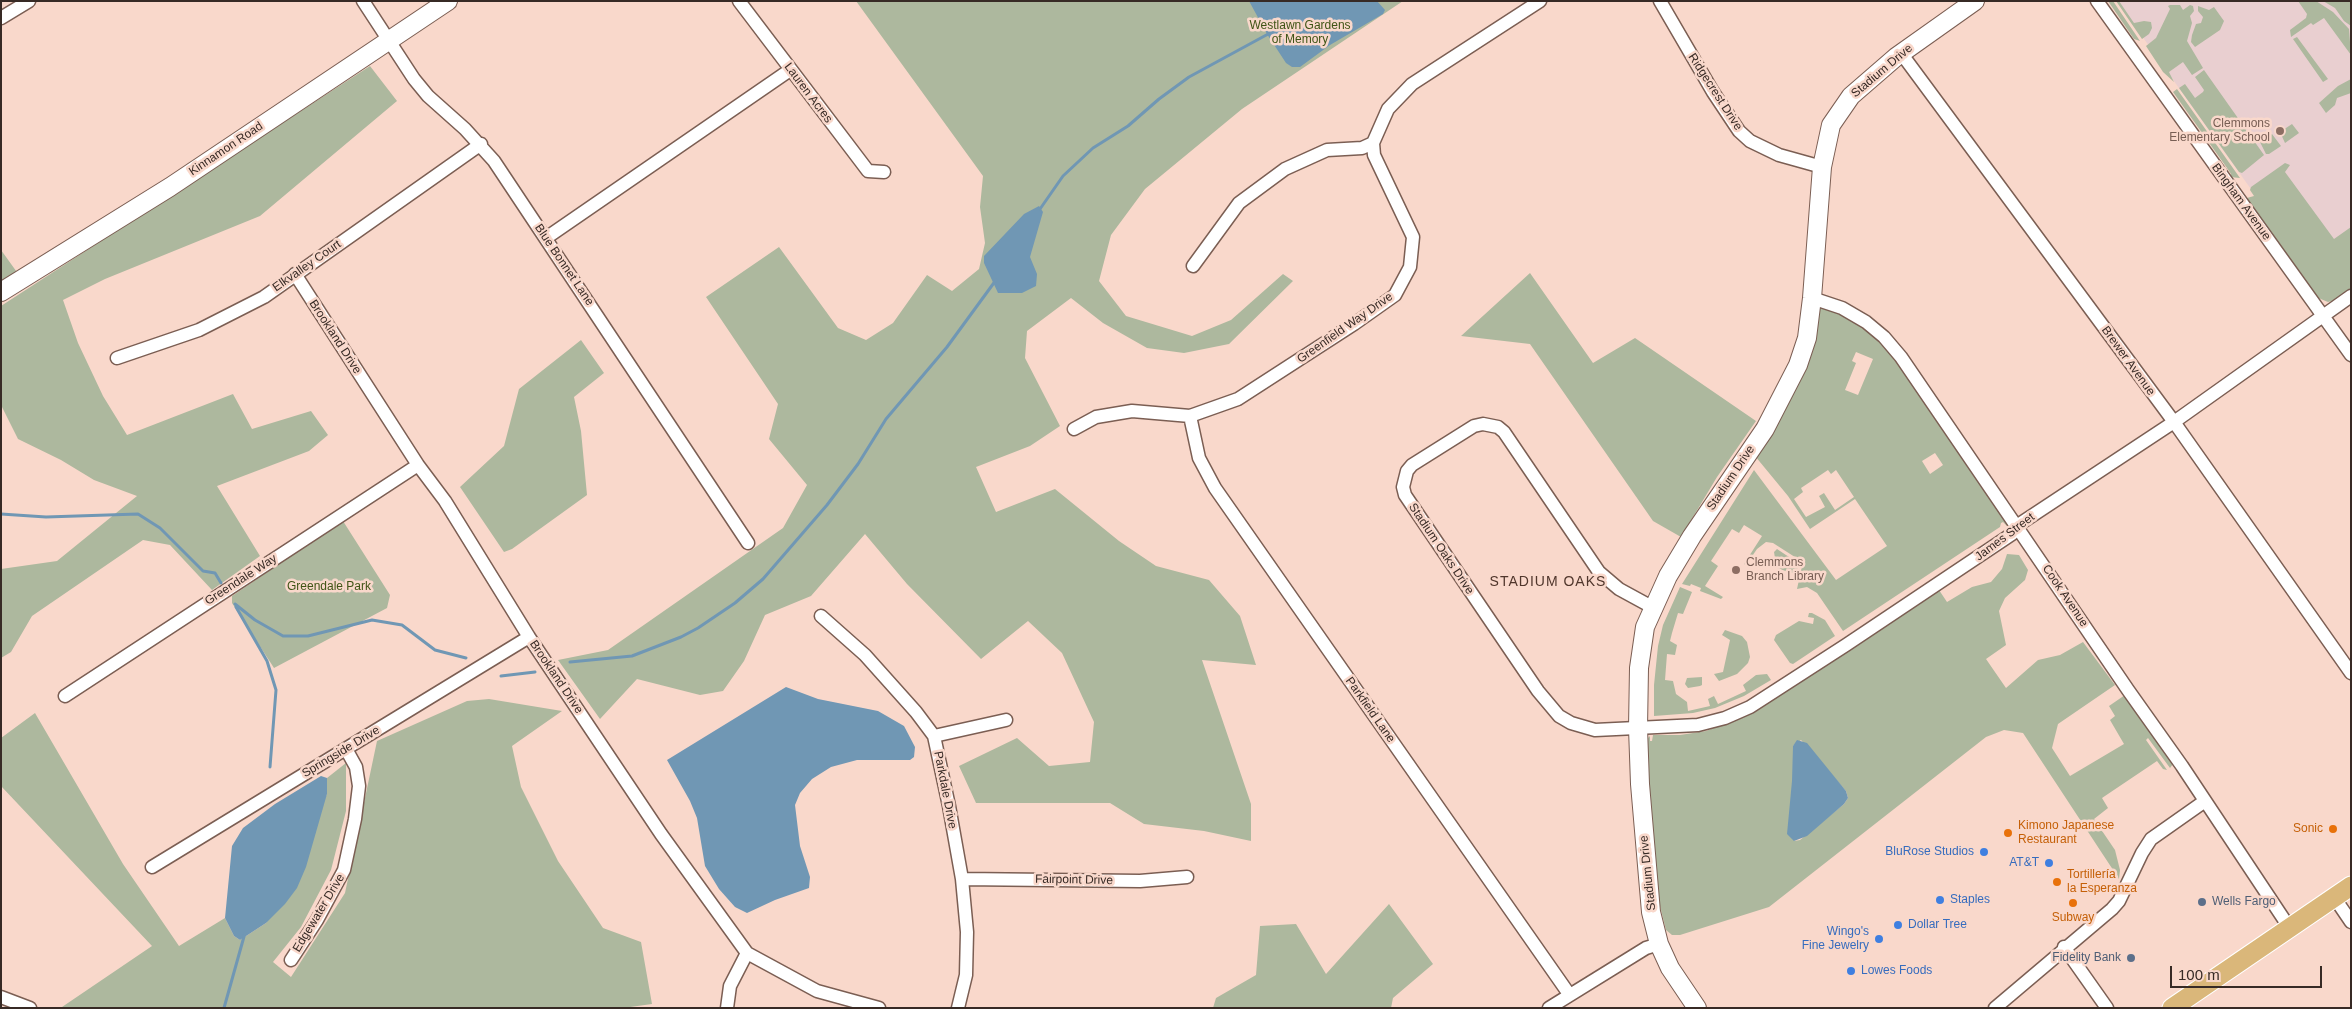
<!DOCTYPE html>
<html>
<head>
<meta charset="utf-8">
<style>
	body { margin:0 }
	#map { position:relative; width:2352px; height:1009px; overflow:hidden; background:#f9d8cb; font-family:Helvetica,sans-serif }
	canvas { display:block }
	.frame { position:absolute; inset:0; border:2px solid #372a25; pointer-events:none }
	.scale { position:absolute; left:2170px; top:966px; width:152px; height:22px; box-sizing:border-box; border:2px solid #372a25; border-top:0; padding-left:6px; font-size:15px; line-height:18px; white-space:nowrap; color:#372a25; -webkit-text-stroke:4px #f9d8cb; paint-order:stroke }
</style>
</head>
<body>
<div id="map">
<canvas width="2352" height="1009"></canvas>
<div class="frame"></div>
<div class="scale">100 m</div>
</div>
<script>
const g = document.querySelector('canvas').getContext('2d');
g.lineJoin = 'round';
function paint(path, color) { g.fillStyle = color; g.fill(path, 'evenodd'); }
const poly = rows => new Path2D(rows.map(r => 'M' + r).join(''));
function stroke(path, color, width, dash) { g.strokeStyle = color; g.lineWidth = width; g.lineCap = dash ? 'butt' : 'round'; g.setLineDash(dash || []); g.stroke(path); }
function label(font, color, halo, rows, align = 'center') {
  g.font = font + ' Helvetica,sans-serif'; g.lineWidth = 5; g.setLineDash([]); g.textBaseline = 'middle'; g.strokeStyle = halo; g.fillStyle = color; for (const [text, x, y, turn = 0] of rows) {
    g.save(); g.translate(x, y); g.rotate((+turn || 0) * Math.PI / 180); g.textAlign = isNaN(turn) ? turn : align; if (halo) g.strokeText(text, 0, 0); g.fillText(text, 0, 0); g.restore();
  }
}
paint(poly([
	[2117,1,2351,1,2351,235,2334,248,2253,192]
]), '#e9cfd0');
paint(poly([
	[856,1,1403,1,1242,109,1145,189,1111,235,1099,281,1126,316,1192,336,1231,320,1283,274,1293,281,1229,344,1184,353,1147,348,1103,323,1071,298,1027,331,1025,358,1060,426,1030,446,976,467,996,512,1055,489,1119,541,1156,566,1209,580,1240,616,1256,665,1202,660,1251,804,1251,841,1204,831,1144,824,1110,803,976,803,959,766,1017,738,1049,766,1090,762,1094,722,1062,653,1028,621,981,659,907,584,865,534,811,596,765,615,744,661,723,691,700,695,637,679,600,719,558,660,608,650,783,528,807,485,769,439,778,404,706,297,779,247,838,328,866,340,893,323,927,275,952,291,979,269,985,243,980,207,983,176],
	[2108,1,2113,1,2140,41,2134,39],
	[2116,1,2119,1,2134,23,2144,21,2151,22,2152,28,2149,34,2142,39],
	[2298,1,2316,1,2333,12,2349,29,2351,55,2324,18,2313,25,2311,23,2291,37,2290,30,2306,18,2307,14],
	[2323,1,2351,1,2351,26,2344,21,2335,8],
	[2170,5,2180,5,2183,10,2190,5,2193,6,2194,11,2190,16,2192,23,2187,41,2203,68,2192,75,2183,62,2169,72,2174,82,2163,72,2146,46,2156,38,2170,9,2168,6],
	[2198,6,2209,10,2214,7,2224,21,2220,30,2195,47,2191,42,2192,35,2196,24,2201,23,2203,17,2198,11],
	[2297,37,2328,79,2323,82,2293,39],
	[370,66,397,101,260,216,105,279,63,300,78,343,103,396,127,435,233,394,252,429,311,411,328,435,309,451,217,486,260,556,212,590,170,545,143,540,32,616,11,652,1,658,1,569,57,561,137,496,94,480,61,460,18,439,1,405,1,306],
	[2204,70,2264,155,2242,173,2239,172,2179,88,2185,84,2195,98,2203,92,2204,90,2195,77],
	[2351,79,2351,93,2337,98,2335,105,2326,113,2319,103,2338,86],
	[2177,89,2240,178,2230,177,2231,174,2227,168,2173,92],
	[2292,124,2299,133,2285,143,2280,132],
	[2272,134,2281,146,2269,154,2266,154,2260,142],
	[2285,163,2290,165,2285,172,2334,239,2351,227,2351,291,2336,300,2328,302,2316,297,2249,204,2247,198,2254,196,2250,190,2251,187],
	[1,250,19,275,1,286],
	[1530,273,1593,363,1635,338,1756,421,1717,477,1681,537,1653,521,1530,344,1461,336],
	[1820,305,1825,305,1866,327,1889,349,2008,523,2007,526,2003,522,2001,523,2000,527,1843,631,1817,593,1807,587,1797,589,1802,566,1798,559,1773,543,1766,542,1757,549,1746,565,1744,564,1762,536,1744,525,1739,533,1732,529,1711,561,1718,566,1705,586,1723,597,1721,599,1700,591,1701,588,1691,584,1690,586,1682,584,1754,470,1836,580,1887,546,1855,499,1810,529,1788,496,1755,456,1813,336],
	[1856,352,1873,359,1858,395,1845,390,1856,363,1852,361],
	[1935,453,1943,465,1930,474,1922,461],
	[1828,470,1831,474,1836,470,1854,497,1835,510,1824,493,1819,496,1825,507,1806,517,1794,499,1803,492,1801,488],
	[581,340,604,373,574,397,581,431,587,495,512,549,504,552,460,487,504,446,519,389],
	[343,521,390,595,387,608,274,668,232,603,232,596],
	[1777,549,1795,561,1798,566,1797,571,1791,573,1769,565,1769,562,1775,558,1774,552],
	[2007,554,2019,555,2028,570,2025,580,2005,598,1999,611,2006,645,1986,659,2006,688,2038,660,2060,655,2083,642,2115,685,2058,724,2052,748,2070,776,2124,744,2110,720,2115,716,2109,706,2125,695,2173,764,2170,768,2148,738,2146,740,2167,770,2163,769,2157,761,2102,798,2108,808,2094,819,2115,850,2120,870,2119,879,2023,733,2004,730,1986,737,1769,907,1680,935,1672,935,1666,930,1654,882,1647,745,1648,738,1650,736,1650,741,1652,741,1653,735,1680,735,1706,731,1753,713,1939,590,1947,602,1972,587,1991,582,2002,569],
	[1801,740,1846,791,1848,798,1844,804,1800,840,1794,841,1793,746],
	[1680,587,1692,592,1683,614,1678,613,1672,633,1670,641,1677,645,1675,655,1667,654,1665,680,1673,681,1676,694,1687,702,1688,711,1710,706,1708,699,1714,696,1718,704,1746,691,1743,685,1756,675,1767,674,1771,680,1744,696,1715,708,1693,713,1654,716,1654,685,1658,646,1663,625],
	[1809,613,1812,613,1825,620,1835,636,1793,664,1790,663,1774,640,1776,635,1799,621,1813,624,1814,618,1808,617],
	[1725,630,1742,636,1747,642,1750,657,1748,663,1737,674,1719,681,1714,674,1723,672,1730,640,1722,635],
	[1702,677,1702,685,1700,686,1688,688,1685,684,1687,678],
	[489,699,562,711,512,746,521,787,558,861,603,928,641,942,652,1004,623,1008,62,1007,152,946,1,786,1,738,35,713,123,864,179,946,225,918,234,936,240,940,266,923,327,794,327,778,346,763,346,811,331,870,301,927,273,962,291,977,345,893,377,741,467,701],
	[1389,904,1433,964,1393,998,1391,1008,1213,1008,1216,998,1256,975,1260,926,1296,924,1326,974]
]), '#adb89e');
paint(poly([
	[1249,1,1377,1,1385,10,1383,14,1330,45,1300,67,1292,67,1286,63,1267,34],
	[1039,206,1043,212,1030,257,1037,274,1036,286,1022,293,998,293,984,263,984,256,1024,214],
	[786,687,818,699,878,711,904,726,915,747,914,757,910,760,857,760,831,767,812,779,800,793,795,805,800,846,810,877,809,888,775,900,747,913,735,907,719,889,705,866,697,818,690,801,667,760],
	[1797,740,1807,743,1846,791,1848,798,1844,804,1807,836,1794,841,1787,834,1792,781,1793,746],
	[321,776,327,778,327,794,306,867,297,888,285,904,266,923,240,940,234,936,225,918,232,846,243,828,275,804]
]), '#7097b4');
stroke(poly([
	[1040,209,1063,176,1093,148,1128,126,1159,99,1189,77,1270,33],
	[1,514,46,517,138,514,160,528,203,571,215,573,221,583],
	[235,604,255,620,283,636,308,636,372,620,402,625,435,650,466,658],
	[236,607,267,661,276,690,270,767],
	[570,662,632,656,681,637,698,628,735,603,763,579,827,505,858,464,886,419,947,347,996,280],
	[501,676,535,672],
	[224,1008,245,933]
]), '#7097b4', 3);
const street = poly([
	[363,1,414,79,428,96,465,129,494,161,748,543],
	[739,1,868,171,884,172],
	[1660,1,1713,92,1739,131,1750,141,1779,155,1822,167],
	[2097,1,2351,355],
	[1,18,29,1],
	[1901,53,2174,422,2351,673],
	[546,238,790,70],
	[1193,266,1239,203,1285,169,1327,150,1362,148,1373,143],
	[295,274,418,465,445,501,529,637,661,834,747,953,817,991,879,1008],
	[1812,298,1842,308,1866,322,1884,337,1901,357,2128,690,2182,766,2289,927],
	[117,358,199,330,264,297,481,144],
	[1190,416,1199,458,1215,488,1569,994],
	[1074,429,1096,417,1132,411,1190,416,1238,399,1354,324,1395,295,1410,267,1413,237,1374,155,1373,143,1388,109,1412,84,1540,1],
	[1652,607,1619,589,1599,572,1504,432,1498,427,1483,424,1474,426,1412,465,1407,471,1403,487,1405,495,1538,691,1559,716,1571,723,1595,730,1698,725,1725,718,1750,707,1846,645,2012,534,2018,525,2174,422,2351,296],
	[821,616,865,655,916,712,934,736,949,806,962,879,967,932,966,975,958,1008],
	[65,696,418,465],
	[934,736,1006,720],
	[152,867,529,637],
	[962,879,1140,881,1187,877],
	[2334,897,2351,922],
	[2064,947,2107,1008],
	[291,960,317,920,344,870,355,819,359,786,356,767,346,749],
	[1,997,30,1008],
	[727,1008,730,986,747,953],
	[1549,1008,1646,948,1659,944],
	[1995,1008,2112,909,2119,901,2142,853,2151,839,2205,801]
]);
const secondary = poly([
	[1,292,170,187,448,1],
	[1697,1008,1670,968,1659,944,1651,912,1640,784,1638,728,1639,668,1645,627,1668,576,1692,536,1765,429,1798,365,1807,338,1812,298,1822,167,1831,125,1851,96,1896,57,1975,1]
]);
const primary = poly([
	[2172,1008,2351,886]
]);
stroke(street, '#7b5e53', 15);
stroke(secondary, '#7b5e53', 20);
stroke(primary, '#fff', 21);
stroke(street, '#fff', 12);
stroke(secondary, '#fff', 18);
stroke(primary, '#dab77a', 19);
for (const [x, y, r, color] of [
	[2280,131,5,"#8d6e63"],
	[1736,570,5,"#8d6e63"],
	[2333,829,5,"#e8710a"],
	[2008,833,5,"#e8710a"],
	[1984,852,5,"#3f7fe0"],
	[2049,863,5,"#3f7fe0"],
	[2057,882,5,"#e8710a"],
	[1940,900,5,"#3f7fe0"],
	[2202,902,5,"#5c6f8a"],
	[2073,903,5,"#e8710a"],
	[1898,925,5,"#3f7fe0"],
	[1879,939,5,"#3f7fe0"],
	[2131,958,5,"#5c6f8a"],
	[1851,971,5,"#3f7fe0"]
]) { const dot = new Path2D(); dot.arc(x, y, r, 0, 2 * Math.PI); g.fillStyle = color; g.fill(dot); stroke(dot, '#f9d8cb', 2); }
label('12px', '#3f5415', '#f9d8cb', [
	["Westlawn Gardens",1300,26],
	["of Memory",1300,40],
	["Greendale Park",329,587]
]);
label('12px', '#372a25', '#f9d8cb', [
	["Stadium Drive",1882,71,-40],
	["Ridgecrest Drive",1715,92,57],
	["Lauren Acres",808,93,53],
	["Kinnamon Road",226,149,-34],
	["Bingham Avenue",2241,202,54],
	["Blue Bonnet Lane",564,265,56],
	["Elkvalley Court",307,266,-35],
	["Greenfield Way Drive",1345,328,-35],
	["Brookland Drive",335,337,57],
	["Brewer Avenue",2128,361,54],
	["Stadium Drive",1731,478,-56],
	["James Street",2005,537,-37],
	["Stadium Oaks Drive",1441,549,56],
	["Greendale Way",241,580,-33],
	["Cook Avenue",2065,596,56],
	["Brookland Drive",556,677,56],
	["Parkfield Lane",1370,710,55],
	["Springside Drive",341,752,-31],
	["Parkdale Drive",945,790,79],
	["Stadium Drive",1648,873,-96],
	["Fairpoint Drive",1074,880,1],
	["Edgewater Drive",319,913,-59]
]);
label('12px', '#785e54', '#f9d8cb', [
	["Clemmons",2270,124],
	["Elementary School",2270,138],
	["Clemmons",1746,563,"left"],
	["Branch Library",1746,577,"left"]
], 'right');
label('12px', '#c56008', '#f9d8cb', [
	["Kimono Japanese",2018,826],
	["Restaurant",2018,840],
	["Sonic",2323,829,"right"],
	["Tortillería",2067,875],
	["la Esperanza",2067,889],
	["Subway",2073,918,"center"]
], 'left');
label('12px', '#366cbe', '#f9d8cb', [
	["BluRose Studios",1974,852],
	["AT&T",2039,863],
	["Staples",1950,900,"left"],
	["Dollar Tree",1908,925,"left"],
	["Wingo's",1869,932],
	["Fine Jewelry",1869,946],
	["Lowes Foods",1861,971,"left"]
], 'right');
label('12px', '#4e5e75', '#f9d8cb', [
	["Wells Fargo",2212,902],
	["Fidelity Bank",2121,958,"right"]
], 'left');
g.letterSpacing = '1px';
label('14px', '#50362c', '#f9d8cb', [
	["STADIUM OAKS",1548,582]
]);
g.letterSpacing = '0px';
</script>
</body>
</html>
